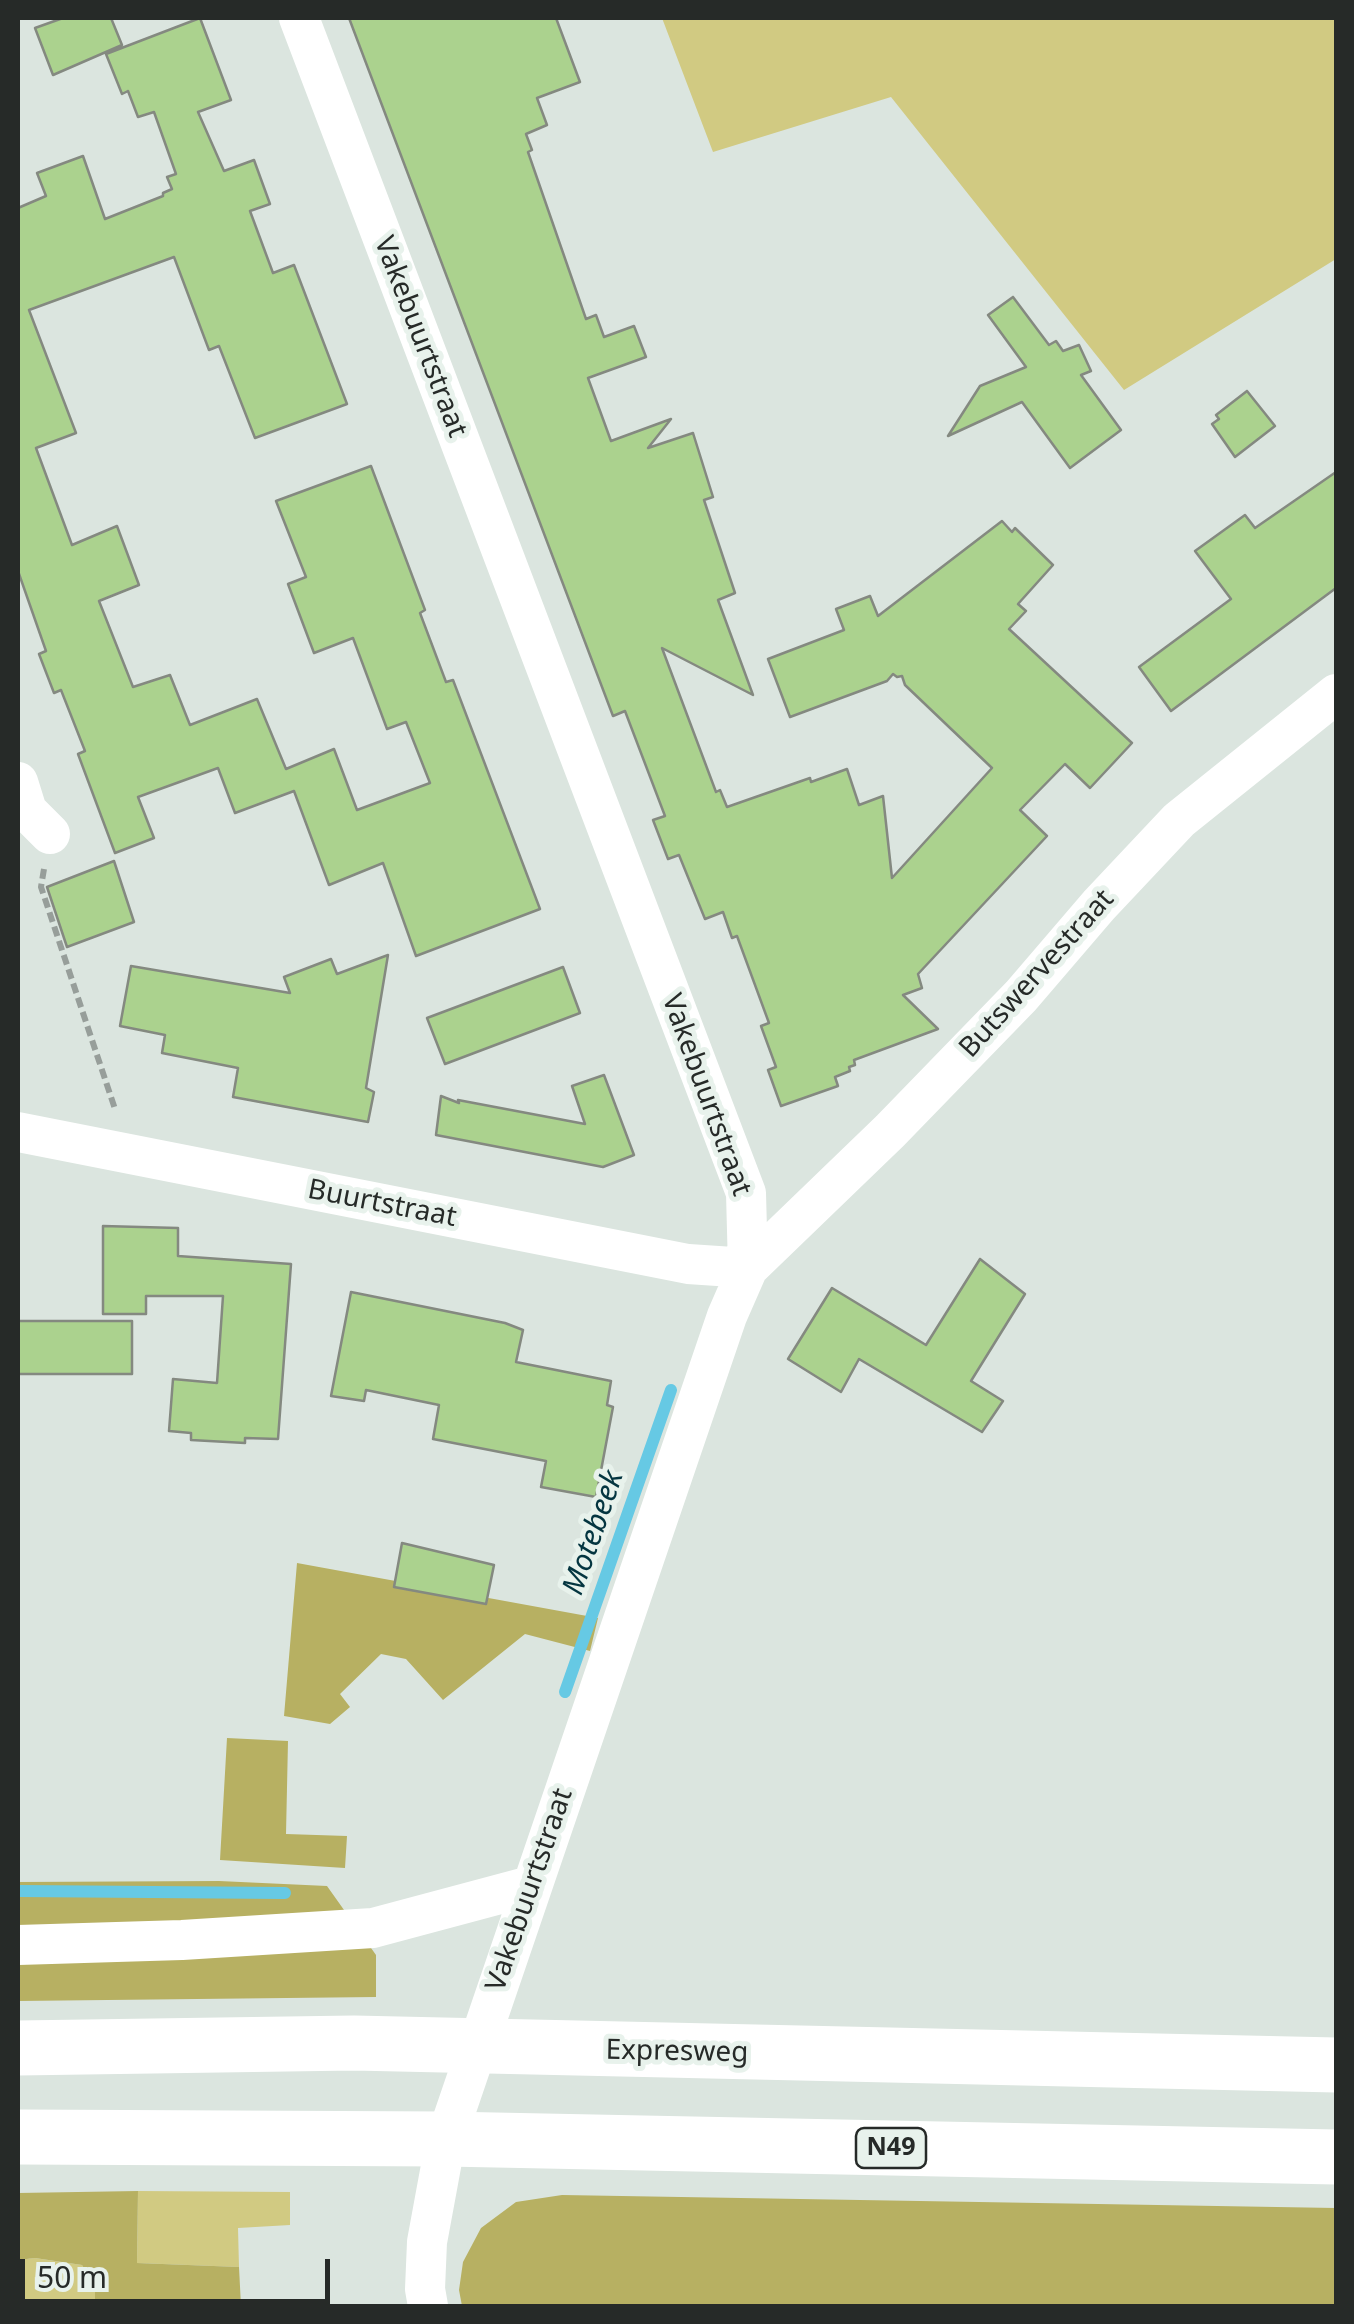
<!DOCTYPE html>
<html>
<head>
<meta charset="utf-8">
<style>
	body { margin:0 }
	#map { position:relative; width:1354px; height:2324px; overflow:hidden; background:#dbe5df; font-family:"Noto Sans",sans-serif }
	canvas { display:block }
	.frame { position:absolute; inset:0; border:20px solid #262a28; pointer-events:none }
	.scale { position:absolute; left:20px; top:2259px; width:310px; height:45px; box-sizing:border-box; border:5px solid #262a28; border-top:0; padding-left:12px; font-size:30px; line-height:35px; white-space:nowrap; color:#262a28; -webkit-text-stroke:8px #e8f2ec; paint-order:stroke }
</style>
</head>
<body>
<div id="map">
<canvas width="1354" height="2324"></canvas>
<div class="frame"></div>
<div class="scale">50 m</div>
</div>
<script>
const g = document.querySelector('canvas').getContext('2d');
g.lineJoin = 'round';
function paint(path, color) { g.fillStyle = color; g.fill(path, 'evenodd'); }
const poly = rows => new Path2D(rows.map(r => 'M' + r).join(''));
function stroke(path, color, width, dash) { g.strokeStyle = color; g.lineWidth = width; g.lineCap = dash ? 'butt' : 'round'; g.setLineDash(dash || []); g.stroke(path); }
function label(font, color, halo, rows, align = 'center') {
  g.font = font + ' "Noto Sans",sans-serif'; g.lineWidth = 10; g.setLineDash([]); g.textBaseline = 'middle'; g.strokeStyle = halo; g.fillStyle = color; for (const [text, x, y, turn = 0] of rows) {
    g.save(); g.translate(x, y); g.rotate((+turn || 0) * Math.PI / 180); g.textAlign = isNaN(turn) ? turn : align; if (halo) g.strokeText(text, 0, 0); g.fillText(text, 0, 0); g.restore();
  }
}
paint(poly([
	[662,18,1336,18,1336,259,1124,390,891,97,713,152],
	[138,2191,290,2192,290,2225,238,2228,239,2267,137,2263],
	[35,2258,82,2265,95,2287,95,2306,18,2306,18,2260]
]), '#d1ca82');
paint(poly([
	[297,1563,598,1618,590,1651,525,1634,443,1700,406,1659,381,1654,340,1694,350,1707,330,1724,284,1716],
	[227,1738,288,1741,286,1834,347,1836,345,1868,220,1860],
	[219,1881,327,1886,376,1955,376,1997,18,2001,18,1882],
	[138,2191,137,2263,239,2267,241,2306,95,2306,95,2287,82,2265,35,2258,18,2260,18,2193],
	[562,2195,1336,2208,1336,2306,1049,2306,1048,2304,462,2306,459,2290,463,2262,481,2228,516,2202]
]), '#b7b062');
stroke(poly([
	[565,1692,671,1390],
	[18,1891,285,1893]
]), '#66c9e4', 12);
const building = poly([
	[63,18,111,18,122,45,53,75,35,28,63,18],
	[200,18,231,100,198,112,224,171,254,160,270,204,250,211,273,273,294,265,347,404,255,438,219,346,209,350,174,257,29,310,76,433,36,448,72,545,117,526,139,585,99,601,133,687,170,675,190,725,257,699,286,769,334,749,357,810,430,783,406,722,387,729,353,638,314,653,288,584,306,577,276,501,371,466,425,610,420,613,446,682,453,680,540,909,416,956,383,863,329,885,294,791,235,813,218,768,138,797,154,838,115,853,78,754,85,751,61,690,54,693,39,654,46,651,18,571,18,208,46,196,37,173,83,156,105,219,163,196,163,193,172,189,167,177,176,174,154,112,138,117,128,91,122,94,106,54,200,18],
	[349,18,556,18,580,82,537,98,547,125,526,134,532,150,528,152,586,319,596,315,604,337,634,326,646,357,588,378,611,441,671,419,648,448,693,433,713,497,704,500,735,593,718,600,753,695,662,648,716,792,720,790,727,807,810,778,811,782,847,769,859,805,883,796,892,878,992,768,905,685,902,676,897,677,893,674,887,681,790,717,768,659,844,630,836,609,870,596,878,616,1002,521,1012,532,1015,528,1053,565,1018,604,1026,611,1009,629,1132,743,1090,788,1065,764,1020,810,1047,836,918,974,922,988,903,995,938,1029,854,1060,855,1065,849,1067,850,1071,835,1077,838,1086,781,1106,768,1070,776,1067,761,1026,769,1023,737,936,732,938,723,912,705,919,679,855,668,859,653,820,665,816,625,711,613,716,349,18],
	[1013,297,1049,345,1056,341,1063,351,1079,345,1091,371,1081,375,1121,430,1070,468,1022,402,948,436,980,386,1026,367,988,315,1013,297],
	[1247,391,1275,426,1235,457,1212,424,1219,419,1216,415,1247,391],
	[1336,472,1336,588,1171,711,1139,667,1231,599,1195,551,1245,515,1255,528,1336,472],
	[114,861,134,922,67,947,47,887,114,861],
	[388,955,366,1088,374,1092,368,1122,233,1097,238,1068,162,1053,165,1035,120,1026,131,966,290,993,284,977,331,959,337,974,388,955],
	[563,967,580,1013,445,1064,427,1018,563,967],
	[604,1075,634,1155,603,1167,436,1135,441,1096,459,1103,458,1100,585,1124,572,1086,604,1075],
	[103,1226,178,1228,178,1256,291,1264,278,1439,245,1438,245,1443,191,1440,191,1433,169,1431,173,1379,217,1383,223,1296,146,1296,146,1314,103,1314,103,1226],
	[980,1259,1025,1294,971,1381,1003,1401,982,1432,859,1359,841,1392,788,1359,832,1288,926,1345,980,1259],
	[351,1292,505,1323,523,1330,516,1362,611,1381,607,1405,613,1407,596,1497,541,1487,546,1461,433,1439,439,1405,366,1390,364,1401,331,1396,351,1292],
	[18,1321,132,1321,132,1374,18,1374,18,1321],
	[402,1543,494,1565,486,1604,394,1587,402,1543]
]);
paint(building, '#abd28e');
stroke(building, '#848980', 2.5);
stroke(poly([
	[44,869,41,887,115,1109]
]), '#979e9a', 6, [10, 5]);
stroke(poly([
	[299,18,746,1193,748,1268,727,1316,446,2139,427,2242,425,2289,428,2306],
	[18,782,27,811,50,834],
	[18,1132,688,1264,748,1268],
	[748,1268,890,1131,1021,996,1099,905,1179,820,1336,694],
	[18,1945,182,1940,373,1928,530,1886]
]), '#fff', 40);
stroke(poly([
	[18,2048,354,2043,1336,2065],
	[18,2137,446,2139,1336,2157]
]), '#fff', 55);
for (const [x, y, w] of [
	[891,2148,70]
]) { const box = new Path2D(); box.roundRect(x - w / 2, y - 20, w, 40, 8); g.fillStyle = '#e8f2ec'; g.fill(box); stroke(box, '#262a28', 2.5); }
label('bold 25px', '#262a28', null, [
	["N49",891,2148]
]);
label('28px', '#262a28', '#e8f2ec', [
	["Vakebuurtstraat",420,337,69],
	["Butswervestraat",1037,974,-48],
	["Vakebuurtstraat",706,1095,70],
	["Buurtstraat",382,1204,11],
	["Vakebuurtstraat",530,1890,-71],
	["Expresweg",677,2052,1]
]);
label('italic 30px', '#043540', '#e8f2ec', [
	["Motebeek",594,1533,-71]
]);
</script>
</body>
</html>
